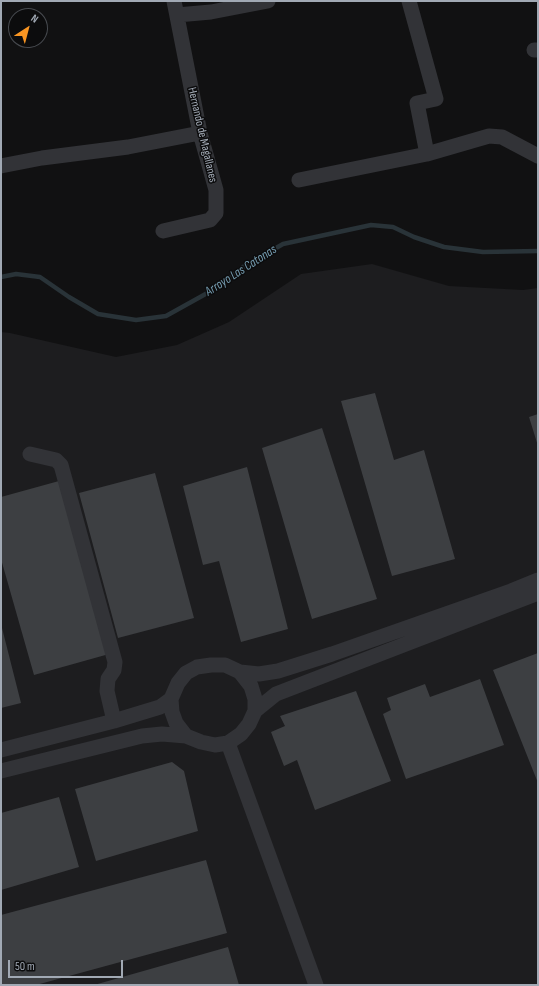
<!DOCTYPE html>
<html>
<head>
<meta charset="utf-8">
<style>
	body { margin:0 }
	#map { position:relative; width:539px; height:986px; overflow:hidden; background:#111112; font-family:"Sofia Sans Condensed",sans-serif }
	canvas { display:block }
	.frame { position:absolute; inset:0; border:2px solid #a1a9b4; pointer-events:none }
	.north { position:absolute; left:8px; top:8px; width:40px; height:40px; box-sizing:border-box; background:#0c0c0d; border:1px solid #484b50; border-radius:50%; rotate:36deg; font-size:11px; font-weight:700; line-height:16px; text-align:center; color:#a1a9b4 }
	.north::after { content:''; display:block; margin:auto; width:14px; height:18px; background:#f99522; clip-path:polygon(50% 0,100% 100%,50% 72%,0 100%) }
	.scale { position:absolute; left:8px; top:960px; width:115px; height:18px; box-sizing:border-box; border:2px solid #a1a9b4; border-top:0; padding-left:5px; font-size:12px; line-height:14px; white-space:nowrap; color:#a1a9b4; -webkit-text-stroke:3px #0c0c0d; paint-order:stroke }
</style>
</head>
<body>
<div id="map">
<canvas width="539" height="986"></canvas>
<div class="frame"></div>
<div class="north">N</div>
<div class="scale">50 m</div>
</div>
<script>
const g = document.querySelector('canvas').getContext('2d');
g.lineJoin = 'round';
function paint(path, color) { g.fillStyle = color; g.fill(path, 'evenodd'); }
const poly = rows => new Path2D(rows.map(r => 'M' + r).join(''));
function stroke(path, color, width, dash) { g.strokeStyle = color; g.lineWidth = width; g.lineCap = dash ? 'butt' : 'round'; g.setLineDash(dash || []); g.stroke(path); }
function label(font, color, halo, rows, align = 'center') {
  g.font = font + ' "Sofia Sans Condensed",sans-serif'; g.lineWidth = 3; g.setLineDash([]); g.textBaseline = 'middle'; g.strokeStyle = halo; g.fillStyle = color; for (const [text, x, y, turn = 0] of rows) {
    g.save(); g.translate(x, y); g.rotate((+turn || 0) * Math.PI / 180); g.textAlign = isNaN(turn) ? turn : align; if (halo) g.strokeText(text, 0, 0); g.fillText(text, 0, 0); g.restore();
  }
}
paint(poly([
	[372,264,449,286,523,290,538,288,538,984,536,985,1,985,1,332,10,333,116,357,177,345,229,322,301,274]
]), '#1d1d1f');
stroke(poly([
	[1,277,16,274,40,277,69,297,98,314,136,320,166,316,220,286,243,267,283,244,371,225,393,227,414,237,444,247,483,252,538,251]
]), '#293338', 4.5);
paint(poly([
	[375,393,394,460,424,450,455,559,392,576,341,401],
	[538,414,538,446,529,417],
	[322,428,377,599,312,619,262,448],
	[247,467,288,629,241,642,219,561,203,565,183,486],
	[155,473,194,618,118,638,79,493],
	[59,481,109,654,34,675,1,559,1,497],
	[1,624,21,703,1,708],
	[538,653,538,783,493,670],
	[480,679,504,745,406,779,383,714,391,710,387,698,425,684,430,697],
	[356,691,391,781,315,810,297,760,284,766,271,732,285,726,280,716],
	[172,762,184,771,198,831,96,861,75,789],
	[59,797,79,867,1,890,1,813],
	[206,860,227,933,36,985,1,985,1,915],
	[228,947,239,985,94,985]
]), '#3d3f42');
stroke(poly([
	[177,15,211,12,268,1],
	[534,50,538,50],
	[427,154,489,136,502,137,538,156],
	[1,166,42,158,128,147,200,133],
	[299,180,427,154,417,103,436,99,409,1],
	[163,231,210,220,216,213,216,190,200,133,174,1],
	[30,454,56,460,61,465,115,662,114,670,108,679,107,691,114,721],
	[240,672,251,686,255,699,255,711],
	[171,699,172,712,176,723,186,736],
	[228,743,316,985],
	[1,750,114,721,160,707,171,699,178,683,186,673,197,667,211,665,225,665,240,672,259,674,278,671,332,654,511,591,538,580],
	[1,771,142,736,162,734,186,736,201,742,215,745,228,743,241,734,249,724,255,711,276,694,538,593]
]), '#323337', 15);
label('12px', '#a1a9b4', '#0c0c0d', [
	["Hernando de Magallanes",202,135,77]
]);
label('italic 13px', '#769db1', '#0c0c0d', [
	["Arroyo Las Catonas",241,271,-33]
]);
</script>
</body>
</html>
